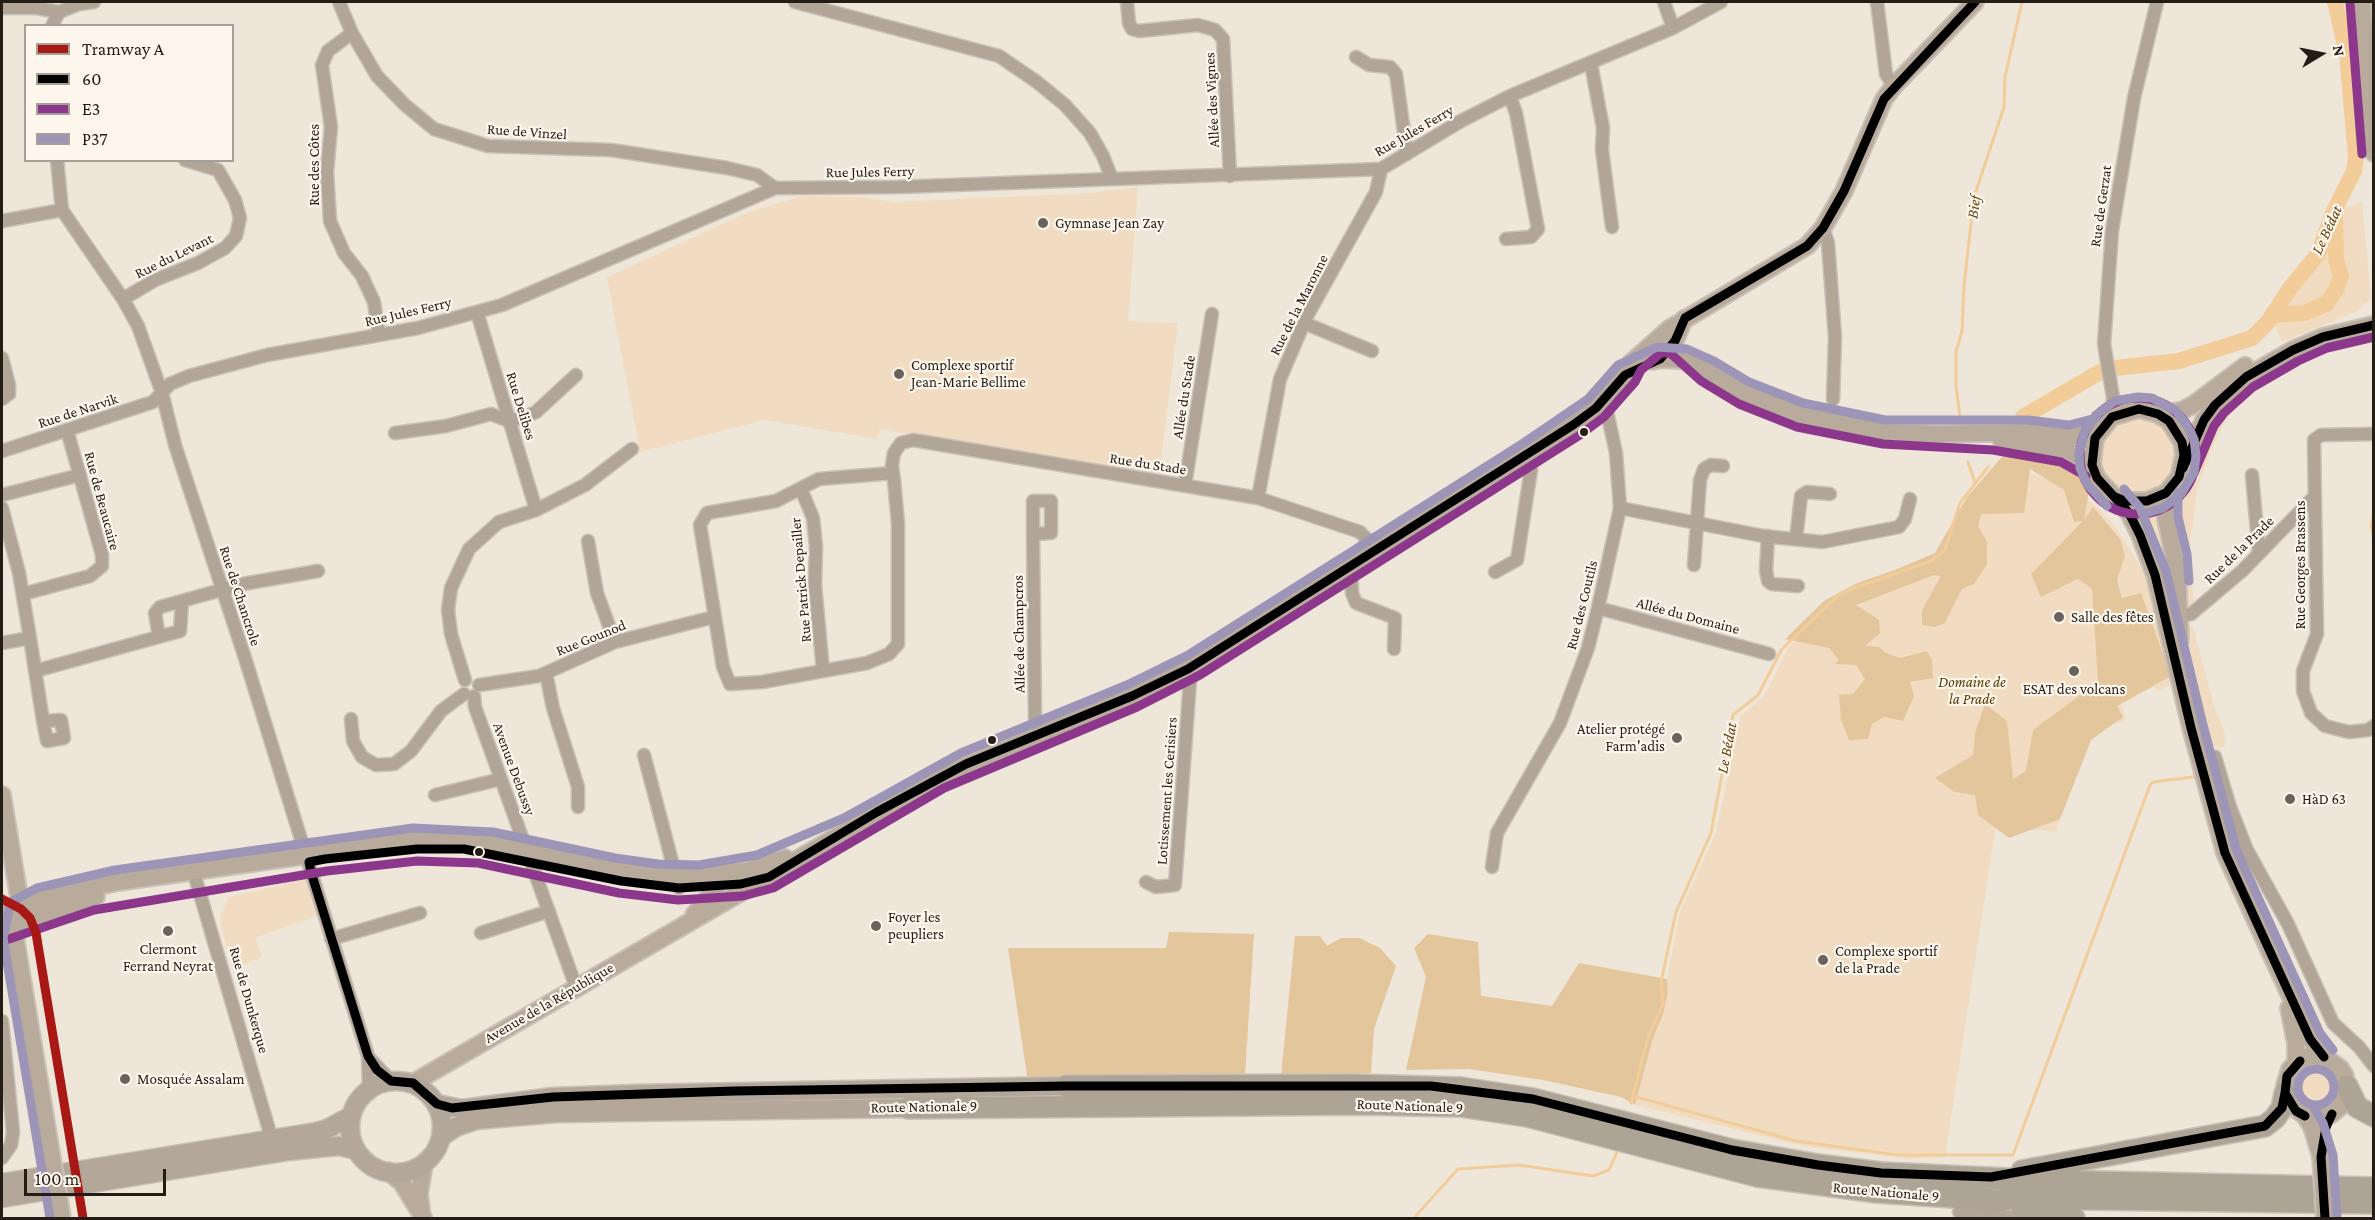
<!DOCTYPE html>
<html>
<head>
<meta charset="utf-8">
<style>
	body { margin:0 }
	#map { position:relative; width:2375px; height:1220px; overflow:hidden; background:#efe6da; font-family:"Crimson Pro",serif }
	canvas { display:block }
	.frame { position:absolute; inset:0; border:3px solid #231d16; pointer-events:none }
	.legend { position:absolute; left:24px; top:24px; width:210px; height:138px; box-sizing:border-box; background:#fcf6ed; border:2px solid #a59f97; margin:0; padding:8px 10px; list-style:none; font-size:18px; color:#231d16 }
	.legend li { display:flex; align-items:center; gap:12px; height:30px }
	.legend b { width:30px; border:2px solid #a59f97 }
	.north { position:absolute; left:2291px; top:24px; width:60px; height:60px; -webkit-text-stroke:4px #fcf6ed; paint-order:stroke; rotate:80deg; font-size:16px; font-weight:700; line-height:24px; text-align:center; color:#231d16 }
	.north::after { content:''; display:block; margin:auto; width:21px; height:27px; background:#231d16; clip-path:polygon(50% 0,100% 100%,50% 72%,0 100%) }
	.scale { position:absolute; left:24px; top:1169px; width:142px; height:27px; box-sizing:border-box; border:3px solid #231d16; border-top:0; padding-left:8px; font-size:18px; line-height:21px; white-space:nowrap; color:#231d16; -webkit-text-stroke:4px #fcf6ed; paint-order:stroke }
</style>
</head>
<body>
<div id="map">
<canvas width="2375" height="1220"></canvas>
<div class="frame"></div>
<ul class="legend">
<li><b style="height:8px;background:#a81815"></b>Tramway A</li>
<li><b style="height:8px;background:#000"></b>60</li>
<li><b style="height:8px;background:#8c368c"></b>E3</li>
<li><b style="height:8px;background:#9d95b8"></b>P37</li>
</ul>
<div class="north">N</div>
<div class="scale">100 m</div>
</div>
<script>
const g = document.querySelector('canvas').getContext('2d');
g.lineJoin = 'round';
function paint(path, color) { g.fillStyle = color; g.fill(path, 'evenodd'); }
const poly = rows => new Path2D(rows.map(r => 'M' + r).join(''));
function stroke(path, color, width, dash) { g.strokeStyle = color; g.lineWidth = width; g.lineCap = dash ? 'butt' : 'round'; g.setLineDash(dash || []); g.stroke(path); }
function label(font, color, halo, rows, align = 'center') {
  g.font = font + ' "Crimson Pro",serif'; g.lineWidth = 4.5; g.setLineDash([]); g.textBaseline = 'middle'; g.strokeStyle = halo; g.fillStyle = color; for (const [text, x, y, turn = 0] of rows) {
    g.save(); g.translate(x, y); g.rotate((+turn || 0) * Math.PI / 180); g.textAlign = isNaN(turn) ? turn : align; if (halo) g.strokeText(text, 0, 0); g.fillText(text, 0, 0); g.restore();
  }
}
paint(poly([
	[1138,187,1128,321,1178,323,1159,476,879,429,877,439,765,420,640,452,607,277,751,211,803,196,861,197,894,202,1091,193],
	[2362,202,2371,299,2356,312,2282,342,2274,323,2328,236,2335,212],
	[2245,384,2249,388,2248,393,2226,420,2214,444,2197,489,2189,553,2194,601,2193,605,2189,606,2181,602,2172,529,2173,500,2185,486,2200,435,2234,393],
	[2143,415,2170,429,2179,459,2165,487,2151,494,2135,496,2119,491,2107,481,2100,467,2099,451,2104,436,2114,424],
	[2023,470,2076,491,2096,506,2115,526,2149,580,2172,685,2157,691,2155,687,2136,694,2137,697,2121,703,2126,720,2095,731,2055,832,1996,825,1945,1157,1912,1159,1803,1146,1635,1105,1653,1038,1663,1014,1668,993,1667,979,1680,911,1716,833,1740,717,1764,696,1789,647,1847,595,1934,566,1959,515],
	[2161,505,2169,553,2174,619,2134,511,2149,510],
	[2187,624,2193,627,2214,705,2225,735,2225,747,2206,746,2203,739,2184,632],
	[307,879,318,915,255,938,262,957,233,969,220,921,221,913,229,897],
	'2294 1087a23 23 0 1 1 46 0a23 23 0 1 1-46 0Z'
]), '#f1dcc1');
paint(poly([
	[2007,451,2041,455,2091,480,2084,520,2093,507,2120,539,2125,555,2117,580,2122,598,2141,593,2171,676,2117,706,2123,717,2091,740,2060,819,2009,838,1978,815,1975,795,1955,792,1935,778,1973,755,1975,733,1985,704,2007,721,2013,779,2026,771,2033,730,2098,682,2092,589,2078,579,2041,597,2031,574,2083,521,2074,522,2064,490,2030,469,2024,513,1981,514,1978,526,1987,542,1987,564,1974,584,1962,589,1945,623,1935,627,1922,625,1922,610,1941,576,1934,575,1856,605,1879,620,1880,633,1865,646,1879,647,1886,653,1900,658,1927,651,1932,660,1933,678,1910,682,1914,696,1903,721,1884,717,1872,724,1868,739,1849,740,1841,720,1839,695,1853,694,1865,679,1856,665,1835,664,1839,660,1829,648,1785,639,1824,601,1857,583,1895,570,1935,553,1967,497],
	[1169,932,1254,934,1245,1075,1027,1076,1008,948,1166,948],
	[1428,934,1478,942,1481,996,1552,1006,1579,963,1667,979,1668,993,1663,1014,1653,1038,1635,1105,1621,1097,1543,1080,1469,1069,1406,1070,1426,977,1414,948],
	[1295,936,1320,936,1327,946,1341,938,1359,938,1380,948,1396,966,1374,1029,1371,1073,1281,1075]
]), '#e4c69c');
stroke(poly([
	[1960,418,1956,385,1956,352,1962,331,1964,286,1974,197,2004,107,2005,77,2022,2],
	[1968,462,1975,483],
	[2374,513,2371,526,2374,539],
	[1633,1096,1796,1141,1898,1155,2013,1155,2150,785,2153,782,2193,777],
	[1631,1103,1647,1041,1663,1003,1661,982,1676,912,1711,833,1733,715,1758,695,1782,649,1841,593,1931,561,1945,550,1960,503,1988,467],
	[1414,1218,1458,1169,1519,1165,1593,1176,1609,1170,1617,1152]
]), '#f2cd9a', 3);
stroke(poly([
	[2272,315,2304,313,2326,304,2336,290,2341,276,2336,259,2335,218],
	[2115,368,2179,361,2252,338,2268,322,2290,288,2318,254,2334,211,2354,171,2356,157,2347,54,2335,2],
	[2023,417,2100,372]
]), '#f2cd9a', 16);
const street = poly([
	[339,2,352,33,377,76,405,105,434,129,488,146,611,150,727,168,757,175,775,188],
	[795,2,999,56,1037,82,1065,105,1090,133,1103,156,1112,179],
	[1127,2,1129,23,1132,29,1139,31,1198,25,1215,30,1223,39,1230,176],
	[1664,2,1673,28],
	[1877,2,1886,74,1894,86],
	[2,8,37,8,59,12],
	[59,12,79,4,94,2],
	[52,26,59,12],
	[352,33,328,51,322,65,331,127,327,172,330,221,344,253,362,276,374,302,379,335],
	[1356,57,1369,65,1390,67,1396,74,1407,154],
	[1591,64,1603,128,1602,150,1612,227],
	[57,160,62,210,123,299,138,326,162,393,175,445,245,658,368,1056,369,1089],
	[2,221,62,210],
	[1823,228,1828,243,1835,337,1833,399],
	[1506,239,1531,237,1538,229,1516,113,1510,96],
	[123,299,155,280,198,263,225,248,236,236,240,218,235,200,218,170,185,160],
	[477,312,536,510],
	[1304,323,1372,351],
	[2,358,9,385,9,394,2,399],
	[2112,417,2113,397,2104,344,2112,231,2134,98,2157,2],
	[395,433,446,426,491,414,509,421,525,417,536,412,576,375],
	[2374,434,2321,435,2314,440,2317,634,2303,671,2303,691,2311,713,2325,726,2349,732,2368,730,2374,726],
	[2,451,153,402,170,384,189,376,267,355,418,328,502,305,775,188,898,187,1381,169,1461,121,1510,96,1673,28,1721,2],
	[893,473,819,479,776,501,707,513,700,525,723,667,730,684,762,682,867,663,889,654,898,644,898,524,894,480,893,473,892,465,894,453,901,443,913,440,1258,498,1360,532,1377,550],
	[2252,475,2259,553],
	[1185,485,1212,314],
	[801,489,813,518,816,546,815,585,823,671],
	[2,495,80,475],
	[1258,498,1280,379,1307,316,1376,192,1381,169],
	[2,508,19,573,30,638,43,721,47,741,64,738,61,720,43,721],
	[1620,508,1763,536,1822,542,1899,527,1905,519,1910,499],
	[1033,534,1051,533,1051,501,1033,501,1033,534,1035,718,1040,733],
	[1768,536,1766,570,1768,581,1772,584,1798,586],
	[1796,539,1801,496,1807,492,1830,494],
	[588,541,597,593,615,642],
	[1694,565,1700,480,1704,469,1711,465,1723,466],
	[1351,567,1352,593,1356,603,1395,618,1394,649],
	[1495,572,1517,560,1531,470,1526,456],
	[23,594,90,576,102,566,102,555,67,430],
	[1598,608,1769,654],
	[2178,617,2191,614,2242,571,2315,496],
	[159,637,155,613,160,607,243,584,318,571],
	[2,643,30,638],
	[35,671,180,631,182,601],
	[546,673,553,708,578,787,578,807],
	[465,680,451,634,448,610,451,588,469,549,499,522,536,510,585,485,632,449],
	[479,685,539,676,615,642,714,617],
	[474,696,475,707,576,987],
	[351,719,353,741,362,757,376,765,394,764,411,751,441,711,464,694],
	[644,755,679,888],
	[2199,758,2215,757,2230,807,2247,850,2288,924,2333,1023,2359,1047,2374,1066],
	[435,795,501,779],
	[1492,867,1497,833,1560,723,1588,648,1598,608,1620,508,1616,453,1604,398],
	[193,870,272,1140],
	[1146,882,1156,887,1175,885,1190,681,1188,669],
	[481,933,549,911],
	[331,939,420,913],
	[2,1021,13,1132,11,1145,2,1158],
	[369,1058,391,1081],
	[1959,1212,2024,1218]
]);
const secondary = poly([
	[2362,2,2374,153],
	[1660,359,1683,360,1708,371,1744,393,1800,415,1884,432,1938,434,2028,432,2070,437,2099,430],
	[1652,361,1660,359,1675,341,1684,319],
	[2158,414,2181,411,2193,405,2245,366],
	[2001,439,2045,449,2068,450,2092,465],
	[2186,459,2204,420,2215,405,2246,377,2293,350,2323,337,2374,325],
	[2166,493,2166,518,2177,571,2180,639],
	[2115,497,2125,501,2147,501,2166,493,2179,477,2184,455,2182,442,2169,421,2158,414,2139,409,2112,417,2095,438,2092,465,2097,478,2129,513,2140,535,2155,575,2191,728,2225,853,2310,1039,2324,1057],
	[2,795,21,909,15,937,50,1147],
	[2,913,21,909,41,899,117,882,414,840,491,844,613,870,677,877,746,871,785,858],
	[694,915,727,874],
	[2,923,18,923,96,897],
	[2289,1008,2296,1043,2296,1063],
	[413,1083,939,777,1132,696,1194,665,1573,425,1596,408,1625,375,1631,363,1669,329,1807,246,1823,228,1844,191,1884,99,1894,86,1975,2],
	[2305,1116,2323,1117,2332,1114,2339,1108,2346,1094,2345,1076,2340,1068,2324,1057,2309,1056,2296,1063,2290,1069,2285,1085,2289,1103,2305,1116,2312,1127,2321,1157],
	[388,1171,402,1183,423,1217],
	[421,1209,419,1194,424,1164]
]);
const primary = poly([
	'350 1127a46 46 0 1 1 92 0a46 46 0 1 1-92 0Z',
	[437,1104,462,1109,553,1097,636,1094,1066,1086],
	[441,1137,456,1127,476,1120,556,1113,908,1108],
	[2,1183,316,1132,327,1129,351,1116],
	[2,1198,288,1151,339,1146,356,1150]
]);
const highway = poly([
	[1066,1086,1355,1085,1460,1088,1533,1099,1732,1150,1818,1165,1881,1173,2051,1181,2374,1188],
	[2347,1086,2357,1107,2374,1116],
	[908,1108,1363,1104,1460,1106,1527,1116,1757,1176,1877,1192,1998,1200,2022,1198,2374,1203],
	[2022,1171,2265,1126,2275,1118,2282,1108,2285,1093],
	[2022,1207,2074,1218]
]);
stroke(street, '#c9c1b8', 15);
stroke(secondary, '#c9c1b8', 20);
stroke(primary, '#c9c1b8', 21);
stroke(highway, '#c9c1b8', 24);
stroke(street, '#b0a596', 12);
stroke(secondary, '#b8ab9b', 16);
stroke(primary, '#b3a799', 18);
stroke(highway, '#aea496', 21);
const secondaryBridge = poly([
	[50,1147,62,1218],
	[2321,1157,2325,1218]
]);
stroke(secondaryBridge, '#c9c1b8', 20, []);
stroke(secondaryBridge, '#b8ab9b', 16);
stroke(poly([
	[1975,2,1884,99,1844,191,1823,228,1807,246,1685,318,1675,341,1660,359,1625,375,1596,408,1573,425,1188,669,1132,696,966,764,877,812,769,877,741,884,679,888,621,881,464,849,417,849,325,859,309,862,311,872,368,1056,377,1070,391,1081,413,1083,437,1104,452,1108,553,1097,735,1091,1066,1086,1431,1086,1533,1099,1732,1150,1818,1165,1881,1173,1991,1177,2265,1126,2282,1108,2285,1093],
	[2183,468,2204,420,2215,405,2246,377,2293,350,2323,337,2374,325],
	[2115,497,2125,501,2147,501,2166,493,2179,477,2184,455,2182,442,2169,421,2158,414,2139,409,2112,417,2095,438,2092,465,2097,478,2129,513,2140,535,2155,575,2191,728,2225,853,2310,1039,2324,1057],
	[2300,1061,2287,1076,2285,1093,2296,1111,2305,1116],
	[2325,1218,2321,1157,2326,1127,2332,1114]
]), '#000', 9);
stroke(poly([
	[2350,3,2362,154],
	'2080 456a58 58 0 1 1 116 0a58 58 0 1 1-116 0Z',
	[2194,473,2214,426,2224,413,2253,387,2298,361,2327,348,2374,337],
	[6,940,94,910,327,871,417,861,478,863,619,893,678,900,743,896,773,888,944,788,1137,707,1200,675,1580,435,1604,417,1635,382,1641,370,1661,353,1670,353,1701,381,1739,404,1797,427,1883,444,1993,450,2061,462,2086,476]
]), '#8c368c', 9);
stroke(poly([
	[2124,489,2140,508,2166,571,2203,725,2236,849,2320,1033,2333,1050],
	[2178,493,2178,517,2187,554,2189,581],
	[2107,506,2087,484,2080,468,2079,455,2084,433,2096,415,2115,401,2138,397,2152,398,2176,411,2186,424,2194,439,2196,456,2194,472,2181,494,2163,508,2143,514],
	'2298 1087a18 18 0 1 1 36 0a18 18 0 1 1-36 0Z',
	[2315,1110,2323,1123,2333,1155,2337,1217],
	[50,1218,3,938,11,902,37,888,115,870,413,828,493,832,615,858,658,864,699,865,757,855,844,818,961,753,1127,685,1188,655,1525,442,1588,399,1618,365,1657,347,1687,349,1714,361,1749,382,1803,403,1885,420,2028,420,2069,425,2096,418]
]), '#9d95b8', 9);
stroke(poly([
	[2,899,21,909,30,918,36,933,83,1218]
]), '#a81815', 9);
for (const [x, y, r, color] of [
	[1043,223,6,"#6a635b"],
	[899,374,6,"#6a635b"],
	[1584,432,5,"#231d16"],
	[2059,617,6,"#6a635b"],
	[2074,671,6,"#6a635b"],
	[1677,738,6,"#6a635b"],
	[992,740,5,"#231d16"],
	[2290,799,6,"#6a635b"],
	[479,852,5,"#231d16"],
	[876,926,6,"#6a635b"],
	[168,931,6,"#6a635b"],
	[1823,960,6,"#6a635b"],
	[125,1079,6,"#6a635b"]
]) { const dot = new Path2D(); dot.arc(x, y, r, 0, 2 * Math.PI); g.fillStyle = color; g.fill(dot); stroke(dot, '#fcf6ed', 2); }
label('15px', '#231d16', '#fcf6ed', [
	["Allée des Vignes",1212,100,-93],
	["Rue Jules Ferry",1414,131,-30],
	["Rue de Vinzel",527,132,4],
	["Rue des Côtes",314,165,-90],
	["Rue Jules Ferry",870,172,-1],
	["Rue de Gerzat",2101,206,-82],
	["Rue du Levant",174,256,-26],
	["Rue de la Maronne",1299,305,-63],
	["Rue Jules Ferry",408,312,-13],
	["Allée du Stade",1184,397,-81],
	["Rue Delibes",521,406,73],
	["Rue de Narvik",78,411,-18],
	["Rue du Stade",1148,464,9],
	["Rue de Beaucaire",102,501,75],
	["Rue de la Prade",2239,550,-44],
	["Rue Georges Brassens",2300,565,-90],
	["Rue Patrick Depailler",801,580,-95],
	["Rue de Chancrole",240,596,72],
	["Rue des Coutils",1582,605,-76],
	["Allée du Domaine",1688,616,15],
	["Allée de Champcros",1019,634,-91],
	["Rue Gounod",591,638,-22],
	["Avenue Debussy",514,769,70],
	["Lotissement les Cerisiers",1167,791,-86],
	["Rue de Dunkerque",249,1000,74],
	["Avenue de la République",549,1003,-30],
	["Route Nationale 9",1410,1106,2],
	["Route Nationale 9",924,1107,-1],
	["Route Nationale 9",1886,1192,5]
]);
label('15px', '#231d16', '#fcf6ed', [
	["Gymnase Jean Zay",1055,223],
	["Complexe sportif",911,365],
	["Jean-Marie Bellime",911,382],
	["Salle des fêtes",2071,617],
	["ESAT des volcans",2074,689,"center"],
	["Atelier protégé",1665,729,"right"],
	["Farm'adis",1665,746,"right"],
	["HàD 63",2302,799],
	["Foyer les",888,917],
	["peupliers",888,934],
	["Clermont",168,949,"center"],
	["Ferrand Neyrat",168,966,"center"],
	["Complexe sportif",1835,951],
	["de la Prade",1835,968],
	["Mosquée Assalam",137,1079]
], 'left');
label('italic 15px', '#5b3b03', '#fcf6ed', [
	["Domaine de",1972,682],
	["la Prade",1972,699]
]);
label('italic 16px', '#664613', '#fcf6ed', [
	["Bief",1974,207,-82],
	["Le Bédat",2327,230,-65],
	["Le Bédat",1727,748,-79]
]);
</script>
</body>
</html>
